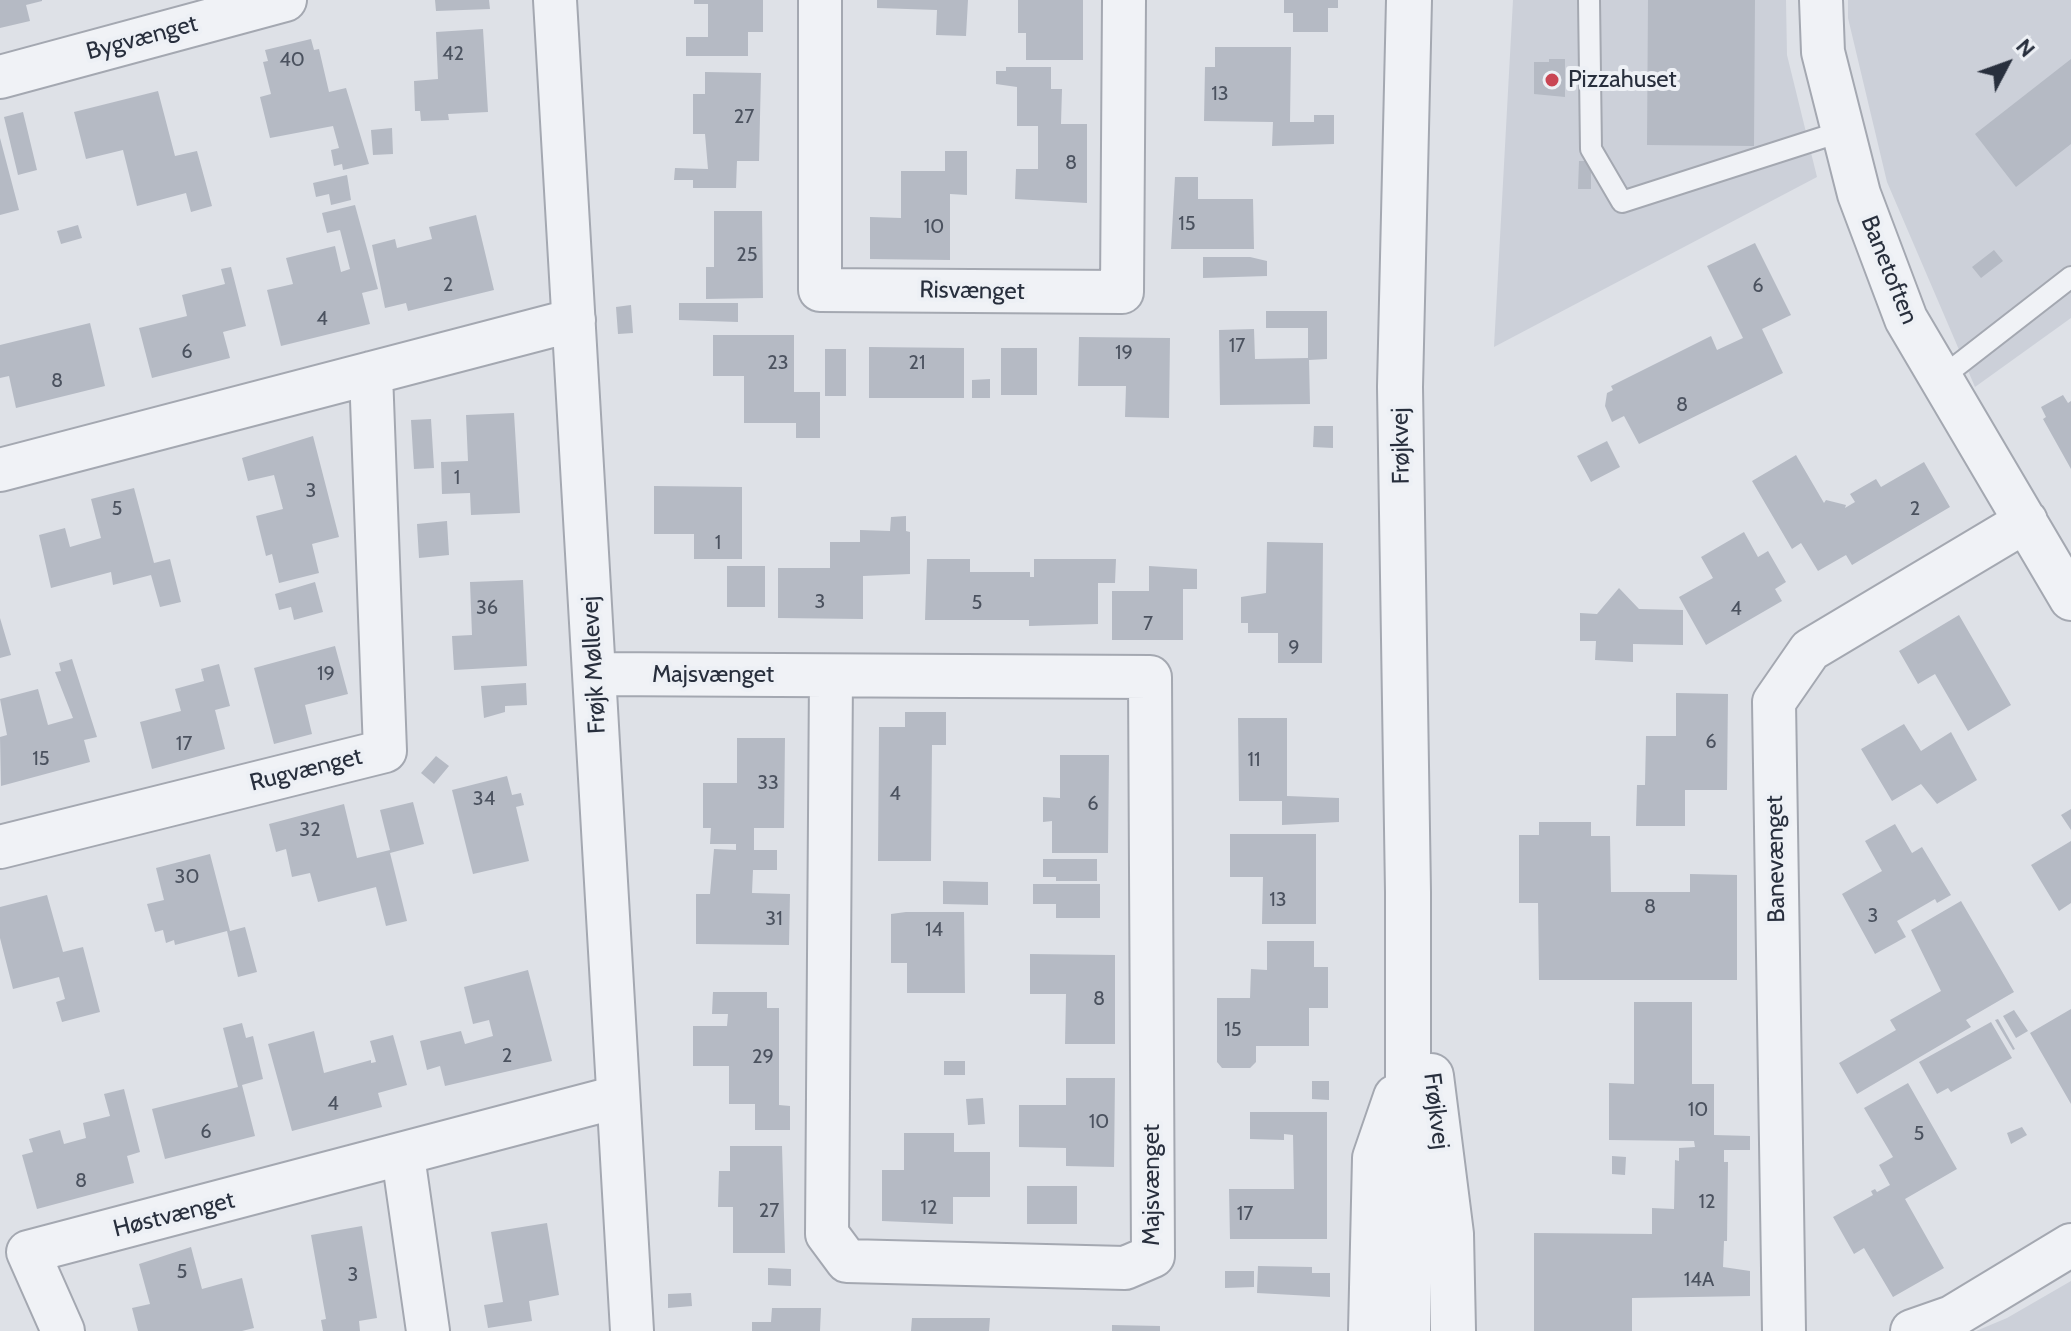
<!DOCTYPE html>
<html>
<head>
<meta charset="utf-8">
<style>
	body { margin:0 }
	#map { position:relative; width:2071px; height:1331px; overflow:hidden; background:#dee1e7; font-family:Cabin,sans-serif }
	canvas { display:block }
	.north { position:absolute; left:1967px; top:24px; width:80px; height:80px; -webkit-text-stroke:6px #edf0f5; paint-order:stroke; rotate:49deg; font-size:22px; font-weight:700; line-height:32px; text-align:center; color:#282f3d }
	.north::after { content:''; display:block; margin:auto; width:28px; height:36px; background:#282f3d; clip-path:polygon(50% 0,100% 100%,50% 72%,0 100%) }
</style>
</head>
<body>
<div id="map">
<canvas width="2071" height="1331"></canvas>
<div class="north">N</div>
</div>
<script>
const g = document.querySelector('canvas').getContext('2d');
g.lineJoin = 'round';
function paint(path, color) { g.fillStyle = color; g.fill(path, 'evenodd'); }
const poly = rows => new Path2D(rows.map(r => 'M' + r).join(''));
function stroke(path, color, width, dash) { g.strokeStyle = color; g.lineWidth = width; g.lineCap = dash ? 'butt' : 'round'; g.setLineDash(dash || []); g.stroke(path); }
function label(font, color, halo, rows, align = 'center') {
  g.font = font + ' Cabin,sans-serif'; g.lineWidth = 8; g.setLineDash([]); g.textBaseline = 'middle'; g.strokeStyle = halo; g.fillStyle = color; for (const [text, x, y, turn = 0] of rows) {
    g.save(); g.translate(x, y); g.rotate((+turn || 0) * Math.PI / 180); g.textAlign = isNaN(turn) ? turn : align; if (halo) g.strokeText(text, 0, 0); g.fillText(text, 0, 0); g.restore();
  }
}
paint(poly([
	[1513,0,1786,0,1787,55,1817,177,1494,347],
	[1848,0,2071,0,2071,318,1975,387,1887,182,1848,18],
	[2071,1281,2071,1331,1976,1331,2007,1318]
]), '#ccd0d9');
paint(poly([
	[0,0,42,0,42,1,26,5,30,21,0,28],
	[435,0,489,0,490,9,436,11],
	[694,0,763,0,763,32,748,32,748,56,686,56,686,37,708,37,708,4,694,4],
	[877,0,968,0,966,36,936,35,937,10,877,8],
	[1018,0,1083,0,1083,60,1026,60,1026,33,1018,33],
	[1284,0,1338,0,1338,8,1328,8,1328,32,1293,32,1293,13,1284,13],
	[1648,0,1755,0,1754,146,1647,145],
	[483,29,488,112,448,114,449,120,421,121,420,111,415,111,414,81,438,79,436,32],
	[311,39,314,50,319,49,329,92,346,88,369,164,343,170,342,164,334,166,331,150,339,148,333,126,270,138,260,97,271,94,263,62,268,61,265,50],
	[1215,47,1291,47,1290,122,1314,122,1314,115,1334,115,1334,144,1272,146,1273,122,1204,121,1205,67,1215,67],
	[1549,59,1565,59,1565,97,1534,94,1534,62,1549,62],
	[2071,59,2071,144,2016,187,1975,134],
	[1006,67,1051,67,1051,89,1062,89,1061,124,1087,124,1087,203,1015,199,1016,169,1038,169,1038,126,1017,126,1017,87,996,84,996,71,1006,71],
	[705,72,761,73,759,161,737,161,736,188,693,188,693,180,674,180,675,168,708,169,705,134,693,134,693,94,705,94],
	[158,91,175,156,197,151,212,206,191,212,186,193,137,206,123,150,86,159,74,112],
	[23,112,37,170,18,175,4,117],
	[392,128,393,154,373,155,371,130],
	[0,138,19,210,0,215],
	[945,151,967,151,967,195,950,194,950,260,870,259,870,217,901,218,901,171,945,171],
	[1579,161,1591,161,1591,189,1578,189],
	[347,175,351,200,331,205,329,194,316,197,313,183],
	[1175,177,1198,177,1198,199,1253,199,1254,249,1171,249],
	[355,205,378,289,362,293,370,324,281,346,267,290,293,284,286,258,335,246,341,272,350,269,340,230,327,233,322,213],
	[714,211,762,211,763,298,706,299,706,267,714,267],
	[476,215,494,290,408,311,406,303,385,308,372,245,395,239,397,248,432,239,429,227],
	[78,225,82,238,61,244,57,231],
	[1755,243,1791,315,1762,329,1783,373,1639,444,1624,416,1612,422,1605,406,1607,393,1613,390,1611,386,1711,336,1717,350,1743,338,1707,266],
	[1994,250,2003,261,1981,278,1972,267],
	[1203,257,1250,257,1267,261,1267,276,1203,278],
	[231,267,246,326,223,332,230,358,152,378,139,328,187,316,182,295,225,284,221,269],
	[679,303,738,303,738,322,679,320],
	[631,305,633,333,618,334,616,307],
	[1266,311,1327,311,1327,359,1309,360,1310,404,1220,405,1219,330,1254,329,1255,359,1308,358,1308,328,1266,328],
	[90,323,105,386,16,408,9,376,0,378,0,345],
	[713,335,794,335,794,392,820,392,820,438,796,438,796,423,744,423,744,376,713,376],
	[1079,337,1170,338,1169,418,1125,417,1126,386,1078,386],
	[869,347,964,348,964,398,869,398],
	[1001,348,1037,348,1037,395,1001,395],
	[825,349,846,349,846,396,825,396],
	[990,379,990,398,972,398,972,380],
	[2063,395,2068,403,2071,401,2071,469,2043,419,2046,417,2041,407],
	[514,413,520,513,471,515,470,493,442,494,441,462,468,461,466,415],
	[431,419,434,468,414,469,411,420],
	[1314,426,1333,426,1333,448,1313,447],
	[313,436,339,537,312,544,319,573,279,583,272,554,266,556,256,516,283,509,274,475,248,481,242,458],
	[1607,441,1620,467,1591,482,1577,456],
	[1796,455,1824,503,1826,500,1846,505,1845,508,1855,502,1850,494,1876,479,1881,487,1924,462,1950,507,1852,565,1846,555,1818,571,1801,543,1792,549,1752,481],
	[654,486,742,487,742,559,694,559,694,534,654,534],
	[134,488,154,563,170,559,181,602,160,607,151,575,113,585,111,572,51,588,39,535,65,528,70,547,101,538,91,499],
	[906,516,906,531,910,532,910,574,863,576,863,619,778,618,778,568,830,568,830,542,860,542,860,530,890,531,891,517],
	[447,521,449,555,419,558,417,524],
	[1744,532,1758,557,1768,551,1786,582,1775,589,1782,601,1706,645,1679,597,1713,578,1701,557],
	[1267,542,1323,543,1322,663,1278,663,1278,633,1248,633,1248,623,1241,623,1241,597,1266,593],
	[927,559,970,559,970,572,1030,572,1030,577,1034,577,1034,559,1116,559,1115,583,1098,583,1098,624,1029,626,1029,620,925,620],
	[727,566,765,566,765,607,727,607],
	[1149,566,1197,569,1197,589,1183,589,1183,640,1112,640,1112,591,1149,591],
	[523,580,527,666,454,670,452,636,472,635,470,582],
	[315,582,323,612,294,620,291,607,279,610,275,594],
	[1619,588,1639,609,1683,610,1683,645,1633,644,1633,662,1595,660,1596,641,1580,641,1580,613,1597,614],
	[1959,615,2011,705,1968,731,1935,674,1918,684,1899,651],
	[0,618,11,655,0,658],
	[335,646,348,694,305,705,312,734,274,744,254,668],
	[72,659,97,737,84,740,90,762,1,786,0,737,7,735,0,699,38,689,48,725,73,718,55,672,61,671,59,663],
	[219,664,230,706,215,710,225,749,152,769,140,722,181,711,175,689,204,681,201,669],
	[526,683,527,705,505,706,505,712,484,718,481,686],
	[1676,693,1728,694,1727,790,1685,790,1685,826,1636,826,1637,785,1645,785,1646,736,1676,736],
	[905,712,946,712,946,745,932,745,931,861,878,861,879,727,905,727],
	[1238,718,1287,718,1287,796,1339,798,1339,822,1282,825,1282,801,1239,801],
	[1904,724,1921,751,1951,732,1977,780,1937,804,1921,784,1892,801,1861,749],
	[737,738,785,738,784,828,754,828,754,850,777,850,777,870,753,870,752,893,790,894,789,945,696,944,696,894,710,894,714,849,736,850,736,844,710,844,711,828,703,828,703,783,737,783],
	[1060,755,1109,755,1108,853,1052,853,1052,821,1043,822,1043,797,1060,798],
	[436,756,449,766,434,784,421,773],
	[507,776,512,795,521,793,524,805,516,807,529,861,473,874,452,790],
	[413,802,424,844,390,853,407,921,386,926,376,887,318,902,310,873,292,877,286,849,276,852,269,824,344,804,357,858,390,850,380,810],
	[2071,809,2071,830,2061,815],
	[1539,822,1591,822,1591,836,1610,836,1611,892,1690,892,1690,874,1737,875,1737,980,1539,980,1538,903,1519,903,1519,835,1539,835],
	[1895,824,1912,853,1922,847,1951,895,1937,903,1935,899,1897,921,1906,937,1875,954,1842,894,1882,871,1865,841],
	[1230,834,1316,834,1316,924,1262,924,1263,877,1230,877],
	[2071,841,2071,903,2059,911,2031,865],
	[210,854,230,931,245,927,257,972,238,977,227,931,175,945,174,940,166,943,163,930,155,932,147,904,164,900,156,868],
	[1043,859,1097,859,1097,881,1056,881,1056,877,1043,877],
	[943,881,988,882,988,905,943,904],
	[1033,884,1100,884,1100,918,1056,918,1056,904,1033,904],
	[47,895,63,952,83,947,100,1012,62,1022,56,1002,65,999,59,977,13,989,0,938,0,907],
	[1961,901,2014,992,1966,1020,1971,1027,1857,1094,1839,1063,1896,1030,1890,1020,1941,991,1911,930],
	[906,912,964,912,965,993,907,993,907,963,891,963,891,914],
	[1267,941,1314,941,1314,967,1328,967,1328,1008,1309,1008,1309,1046,1256,1046,1256,1062,1250,1068,1222,1068,1217,1062,1217,998,1250,998,1251,969,1267,970],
	[1030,954,1115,955,1115,1044,1065,1044,1066,994,1030,994],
	[528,970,552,1061,445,1086,440,1066,427,1070,420,1041,461,1031,465,1044,493,1036,489,1020,473,1024,464,987],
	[713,992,767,992,767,1008,779,1008,779,1105,790,1106,790,1130,755,1130,755,1104,729,1104,729,1066,693,1066,693,1026,727,1026,728,1014,712,1014],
	[1634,1002,1692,1002,1692,1084,1714,1084,1714,1135,1750,1136,1750,1150,1724,1150,1724,1162,1728,1162,1727,1241,1724,1241,1723,1267,1750,1271,1750,1296,1632,1298,1632,1331,1534,1331,1534,1233,1652,1234,1652,1208,1674,1209,1675,1160,1679,1161,1679,1148,1695,1147,1694,1141,1609,1140,1609,1083,1634,1084],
	[2071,1009,2071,1104,2030,1033],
	[2014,1010,2028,1031,2016,1038,2003,1016],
	[1998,1019,2015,1049,2013,1050,1995,1020],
	[1991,1022,2012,1058,1951,1092,1948,1088,1937,1094,1919,1062],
	[242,1023,246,1038,253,1036,263,1079,242,1085,255,1136,165,1159,152,1109,238,1087,223,1028],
	[314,1031,324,1073,371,1060,371,1063,376,1062,370,1041,393,1035,407,1085,378,1093,382,1107,292,1131,268,1044],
	[944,1061,965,1061,965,1075,944,1075],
	[1066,1078,1115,1078,1114,1167,1066,1166,1066,1148,1019,1147,1019,1105,1066,1105],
	[1312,1081,1329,1081,1329,1100,1312,1099],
	[1908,1083,1957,1169,1905,1199,1944,1268,1893,1297,1864,1248,1854,1254,1833,1217,1873,1195,1871,1191,1875,1189,1877,1192,1890,1185,1879,1165,1893,1157,1864,1108],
	[124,1089,140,1152,127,1156,134,1183,37,1209,22,1155,33,1152,29,1139,60,1130,64,1144,86,1138,83,1123,110,1116,104,1094],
	[983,1098,985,1124,968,1125,966,1099],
	[1250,1112,1327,1112,1327,1239,1230,1239,1229,1189,1294,1189,1293,1135,1284,1134,1284,1140,1250,1139],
	[2022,1127,2027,1135,2011,1144,2007,1133],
	[904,1133,954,1133,954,1152,990,1152,990,1197,953,1197,953,1224,882,1221,882,1170,904,1170],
	[730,1146,782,1146,785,1253,733,1253,733,1207,718,1207,719,1171,730,1171],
	[1612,1156,1626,1157,1625,1175,1612,1174],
	[1027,1186,1077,1186,1077,1224,1027,1224],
	[547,1223,559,1295,529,1301,532,1321,488,1328,484,1305,503,1302,491,1232],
	[362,1226,377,1318,359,1321,360,1331,323,1331,321,1320,326,1319,311,1235],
	[191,1247,202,1289,242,1278,254,1328,242,1331,138,1331,132,1308,150,1304,139,1264],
	[1258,1266,1312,1267,1312,1273,1330,1273,1330,1297,1257,1293],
	[768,1268,791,1269,791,1286,768,1285],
	[1225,1271,1254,1271,1254,1287,1225,1288],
	[691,1293,692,1306,668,1308,668,1294],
	[772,1308,821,1308,820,1331,752,1331,752,1322,771,1322],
	[912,1318,990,1318,989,1331,911,1331],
	[1112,1325,1160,1326,1160,1331,1112,1331]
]), '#b5bac4');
const service = poly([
	[1589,0,1591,149,1622,202,1843,131],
	[1941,378,2071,277]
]);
const minor = poly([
	[555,0,632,1331],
	[820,0,820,290,1122,292,1124,0],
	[1821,0,1823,52,1859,194,1906,319,2071,599],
	[0,77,285,0],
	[0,470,574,320],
	[594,674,1150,677,1153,1256,1125,1268,847,1261,827,1234,831,676],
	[0,847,385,751,371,373],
	[403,1156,428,1331],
	[63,1331,28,1252,617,1097],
	[1784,1331,1774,702,1810,650,2026,521],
	[1912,1331,1952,1317,2071,1245]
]);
const tertiary = poly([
	[1431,1076,1451,1234,1453,1331],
	[1371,1331,1375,1158,1396,1097],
	[1408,1331,1408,892,1400,387,1409,0]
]);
stroke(service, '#a4a8b1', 24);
stroke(minor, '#a4a8b1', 46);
stroke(tertiary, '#a4a8b1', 48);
stroke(service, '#f0f2f6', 20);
stroke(minor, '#f0f2f6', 42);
stroke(tertiary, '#f0f2f6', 44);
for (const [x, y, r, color] of [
	[1552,80,8,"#c94654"]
]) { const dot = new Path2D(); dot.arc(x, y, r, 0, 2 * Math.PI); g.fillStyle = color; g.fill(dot); stroke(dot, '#edf0f5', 3); }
label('20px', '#4b525f', null, [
	["42",453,54],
	["40",292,60],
	["13",1220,94],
	["27",744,117],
	["8",1071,163],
	["15",1187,224],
	["10",934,227],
	["25",747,255],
	["2",448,285],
	["6",1758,286],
	["4",322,319],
	["17",1237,346],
	["6",187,352],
	["19",1124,353],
	["23",778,363],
	["21",917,363],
	["8",57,381],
	["8",1682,405],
	["1",457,478],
	["3",311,491],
	["5",117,509],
	["2",1915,509],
	["1",718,543],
	["3",820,602],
	["5",977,603],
	["36",487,608],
	["4",1736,609],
	["7",1148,624],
	["9",1294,648],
	["19",326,674],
	["6",1711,742],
	["17",184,744],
	["15",41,759],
	["11",1254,760],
	["33",768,783],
	["4",895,794],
	["34",484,799],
	["6",1093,804],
	["32",310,830],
	["30",187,877],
	["13",1278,900],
	["8",1650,907],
	["3",1873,916],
	["31",774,919],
	["14",934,930],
	["8",1099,999],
	["15",1233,1030],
	["2",507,1056],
	["29",763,1057],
	["4",333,1104],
	["10",1698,1110],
	["10",1099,1122],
	["6",206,1132],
	["5",1919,1134],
	["8",81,1181],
	["12",1707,1202],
	["12",929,1208],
	["27",769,1211],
	["17",1245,1214],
	["5",182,1272],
	["3",353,1275],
	["14A",1699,1280]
]);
label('24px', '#282f3d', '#edf0f5', [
	["Bygvænget",142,38,-15],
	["Banetoften",1889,270,68],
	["Risvænget",972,291,1],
	["Frøjkvej",1401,446,-91],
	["Frøjk Møllevej",594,665,-93],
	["Majsvænget",713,675],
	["Rugvænget",306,770,-14],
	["Banevænget",1776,859,-91],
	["Frøjkvej",1436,1111,83],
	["Majsvænget",1152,1185,-90],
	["Høstvænget",174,1215,-14]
]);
label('24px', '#282f3d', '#edf0f5', [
	["Pizzahuset",1568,80]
], 'left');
</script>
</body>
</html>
